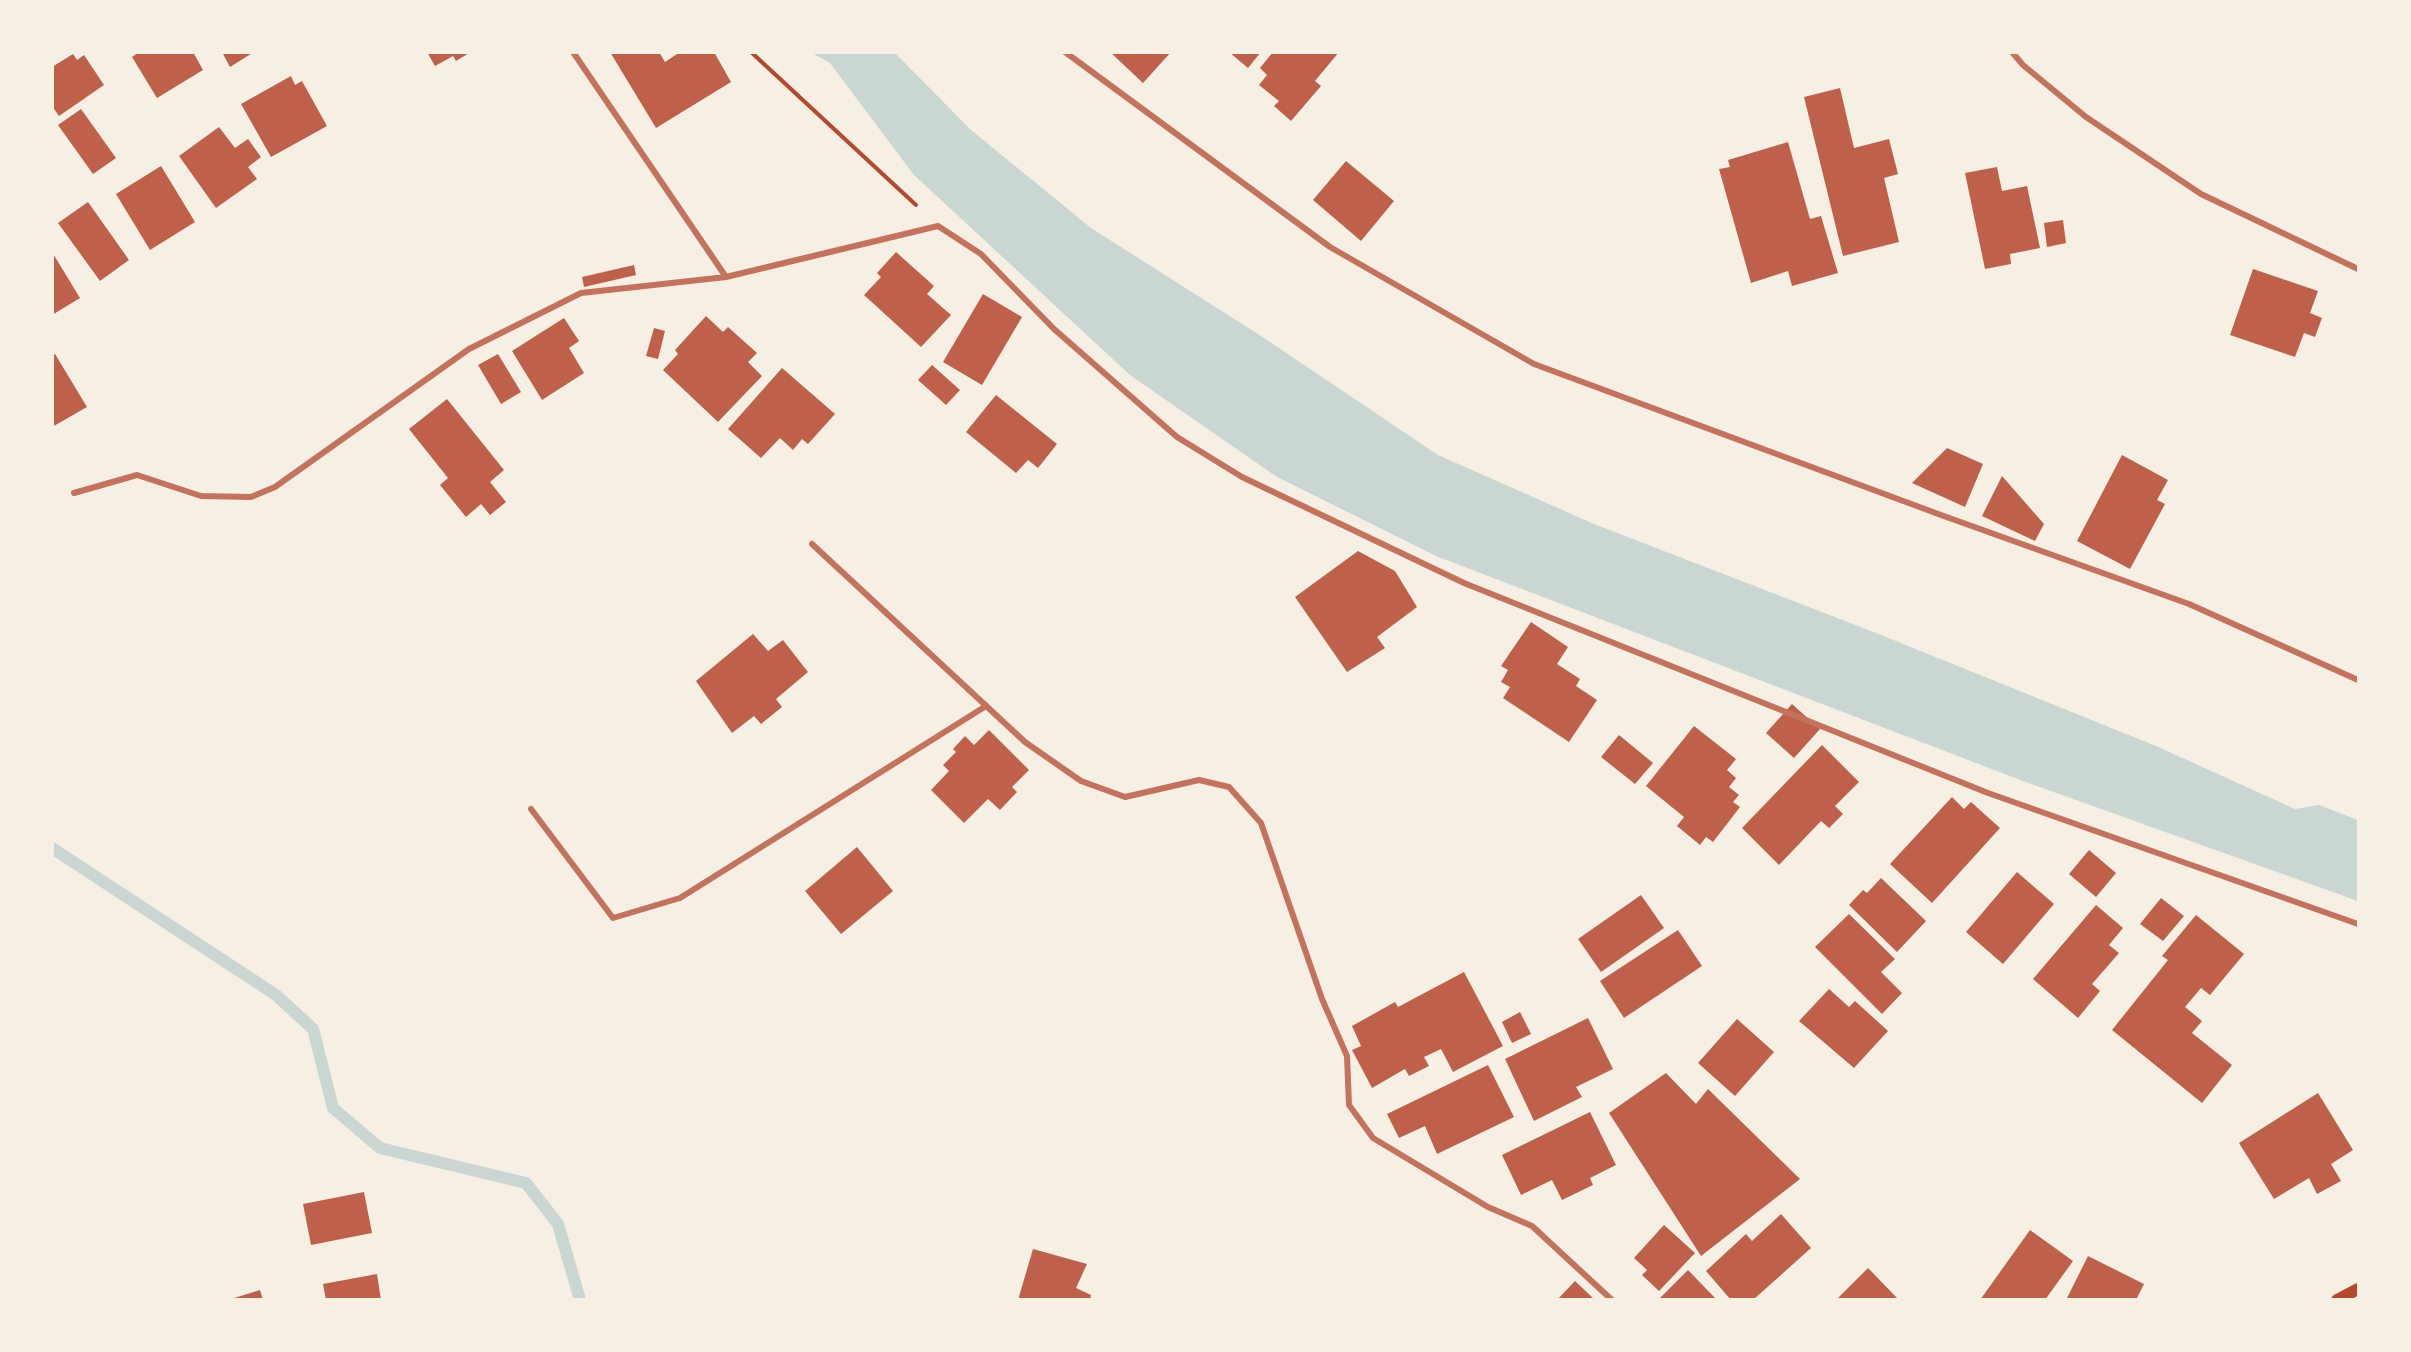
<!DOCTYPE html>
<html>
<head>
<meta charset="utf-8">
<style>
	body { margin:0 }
	#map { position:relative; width:2411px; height:1352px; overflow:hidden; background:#f6efe4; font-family:Raleway,sans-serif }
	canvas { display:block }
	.frame { position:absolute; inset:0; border:54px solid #f6efe4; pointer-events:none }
</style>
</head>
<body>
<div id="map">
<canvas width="2411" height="1352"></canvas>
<div class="frame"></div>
</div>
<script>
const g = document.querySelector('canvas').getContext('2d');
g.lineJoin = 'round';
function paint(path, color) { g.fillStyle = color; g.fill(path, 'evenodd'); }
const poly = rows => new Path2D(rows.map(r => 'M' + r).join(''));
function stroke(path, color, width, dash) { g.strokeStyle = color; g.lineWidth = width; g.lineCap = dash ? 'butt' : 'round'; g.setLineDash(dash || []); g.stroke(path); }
paint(poly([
	[812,53,895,53,971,130,1091,228,1258,334,1438,455,1594,524,1871,631,2156,746,2295,809,2319,805,2358,820,2358,901,2023,781,1436,556,1277,477,1130,375,914,175,830,63]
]), '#c9d6d2');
stroke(poly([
	[52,848,276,995,313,1029,333,1108,380,1148,526,1183,558,1224,580,1300]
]), '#c9d6d2', 12);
paint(poly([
	[139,52,193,52,203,70,157,98,132,57],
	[222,52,254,52,230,67],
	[427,52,471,52,456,61,453,56,435,66],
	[610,52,659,52,665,62,680,52,714,52,731,82,656,128],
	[1110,52,1171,52,1143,83],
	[1229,52,1261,52,1248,68],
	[1273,52,1281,54,1283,52,1339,52,1315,81,1321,86,1291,121,1274,106,1279,101,1259,85,1267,75,1260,68],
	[73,54,77,60,84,55,104,85,59,116,52,106,52,67],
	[291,76,295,85,302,81,327,126,271,157,241,104],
	[1840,88,1854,148,1889,139,1898,174,1884,178,1899,242,1843,256,1804,97],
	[81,109,116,158,93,174,58,125],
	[219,127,235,148,248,139,261,157,248,167,257,179,216,208,179,156],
	[1788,142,1810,219,1821,216,1838,273,1792,286,1788,271,1751,283,1719,169,1730,167,1728,160],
	[1346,161,1394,201,1361,241,1313,200],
	[161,166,195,222,150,250,116,194],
	[1997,167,2002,191,2027,186,2040,248,2010,254,2011,264,1985,269,1965,173],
	[88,202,129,260,100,281,58,223],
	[2063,220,2066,243,2047,247,2044,223],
	[52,252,80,298,52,315],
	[896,252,934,286,927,294,951,315,921,347,864,295,881,277,877,273],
	[634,265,636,275,584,287,582,277],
	[2253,269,2318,291,2310,313,2322,318,2315,337,2304,333,2295,357,2230,335],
	[983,294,1022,317,982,385,943,362],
	[706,316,723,332,728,327,757,353,748,362,762,376,718,422,663,370,678,354,675,350],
	[564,318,579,341,569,348,584,373,542,400,512,351],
	[654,328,665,331,658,359,646,356],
	[55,354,87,407,52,427,52,355],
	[498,354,521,392,501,404,478,365],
	[932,365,960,390,946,405,918,380],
	[782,368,835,414,808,444,802,439,793,450,780,438,761,458,728,429],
	[996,395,1057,444,1038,468,1028,460,1016,473,966,432],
	[447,399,504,470,490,482,506,502,490,515,481,504,466,517,440,485,448,478,409,429],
	[1947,448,1983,464,1965,507,1912,483],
	[2122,455,2168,480,2157,500,2165,504,2130,569,2077,541],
	[2002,476,2044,524,2035,541,1982,516],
	[1358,551,1395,571,1417,607,1377,637,1385,648,1347,672,1295,597],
	[1531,622,1568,647,1557,664,1580,679,1576,686,1597,700,1569,742,1503,698,1510,687,1501,682,1508,670,1501,666],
	[753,634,768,651,783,640,808,672,776,699,782,707,761,724,754,716,732,733,696,681],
	[1792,704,1820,729,1794,758,1766,733],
	[1694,726,1736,759,1727,770,1736,778,1729,787,1739,795,1733,802,1740,807,1713,842,1706,837,1700,845,1677,826,1684,817,1646,786],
	[989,730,1029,770,1012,787,1017,792,1000,810,988,799,964,823,931,790,949,771,943,765,956,752,953,749,965,736,974,745],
	[1619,735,1653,763,1635,784,1601,757],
	[1822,745,1859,782,1835,806,1843,814,1829,828,1821,821,1779,865,1742,828],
	[1952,797,1964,809,1971,802,2000,828,1932,903,1890,864],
	[857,847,893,891,841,934,805,891],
	[2089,850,2116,873,2096,897,2069,874],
	[2017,872,2054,904,2003,964,1966,932],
	[1881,878,1926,921,1897,952,1849,905,1863,890,1867,893],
	[1641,895,1664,928,1601,972,1578,939],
	[2161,898,2184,916,2163,941,2140,924],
	[2096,905,2123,928,2109,945,2119,953,2092,984,2100,991,2078,1018,2033,979],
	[1849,914,1895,959,1881,972,1902,993,1882,1014,1815,947],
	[2196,915,2244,954,2210,995,2201,988,2185,1007,2202,1021,2192,1033,2232,1065,2202,1103,2112,1030,2168,960,2162,956],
	[1678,930,1702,966,1624,1018,1600,981],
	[1464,972,1503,1046,1453,1072,1441,1049,1424,1057,1429,1066,1409,1076,1405,1069,1372,1088,1352,1050,1361,1046,1352,1026,1395,1002,1398,1007],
	[1829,989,1849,1007,1855,1001,1888,1031,1854,1068,1799,1021],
	[1520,1012,1531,1034,1512,1043,1502,1022],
	[1588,1018,1613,1069,1576,1087,1582,1097,1534,1121,1505,1059],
	[1737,1019,1774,1052,1735,1096,1698,1063],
	[1488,1065,1514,1117,1437,1154,1425,1126,1399,1138,1387,1114],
	[1666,1073,1696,1104,1708,1089,1800,1179,1701,1256,1609,1113],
	[2318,1093,2353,1150,2331,1164,2341,1181,2317,1194,2309,1178,2274,1199,2239,1143],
	[1590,1112,1616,1165,1590,1178,1593,1185,1562,1200,1552,1180,1521,1195,1502,1155],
	[364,1192,372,1233,311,1245,303,1204],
	[1781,1214,1811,1248,1753,1300,1731,1300,1706,1271,1746,1234,1752,1241],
	[1664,1225,1695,1253,1659,1291,1642,1275,1647,1270,1634,1258],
	[2030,1230,2073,1261,2045,1300,1980,1300],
	[1033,1249,1087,1264,1076,1288,1091,1295,1090,1300,1018,1300],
	[2088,1256,2144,1284,2136,1300,2066,1300],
	[1868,1268,1899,1300,1836,1300],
	[1688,1270,1717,1300,1658,1300],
	[377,1274,381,1300,326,1300,323,1284],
	[1575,1281,1595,1300,1557,1300],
	[260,1290,263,1300,231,1300,231,1299]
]), '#bf614a');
stroke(poly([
	[751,52,916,205]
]), '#b5482f', 4);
stroke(poly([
	[573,52,726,277,938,226,981,254,1054,329,1177,437,1242,477,1464,583,1988,793,2358,924],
	[1065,52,1330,247,1534,364,1941,515,2189,604,2358,680],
	[2012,52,2023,65,2086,117,2201,194,2358,269],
	[74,493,137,475,201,496,251,497,275,487,469,349,581,293,726,277],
	[812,544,1025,742,1081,781,1125,797,1199,780,1229,787,1261,823,1322,999,1347,1056,1349,1105,1373,1138,1488,1207,1532,1226,1612,1300],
	[531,809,613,918,680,898,986,706]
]), '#c5725c', 6);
stroke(poly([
	[2337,1300,2358,1289]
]), '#b5482f', 12);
</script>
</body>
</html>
